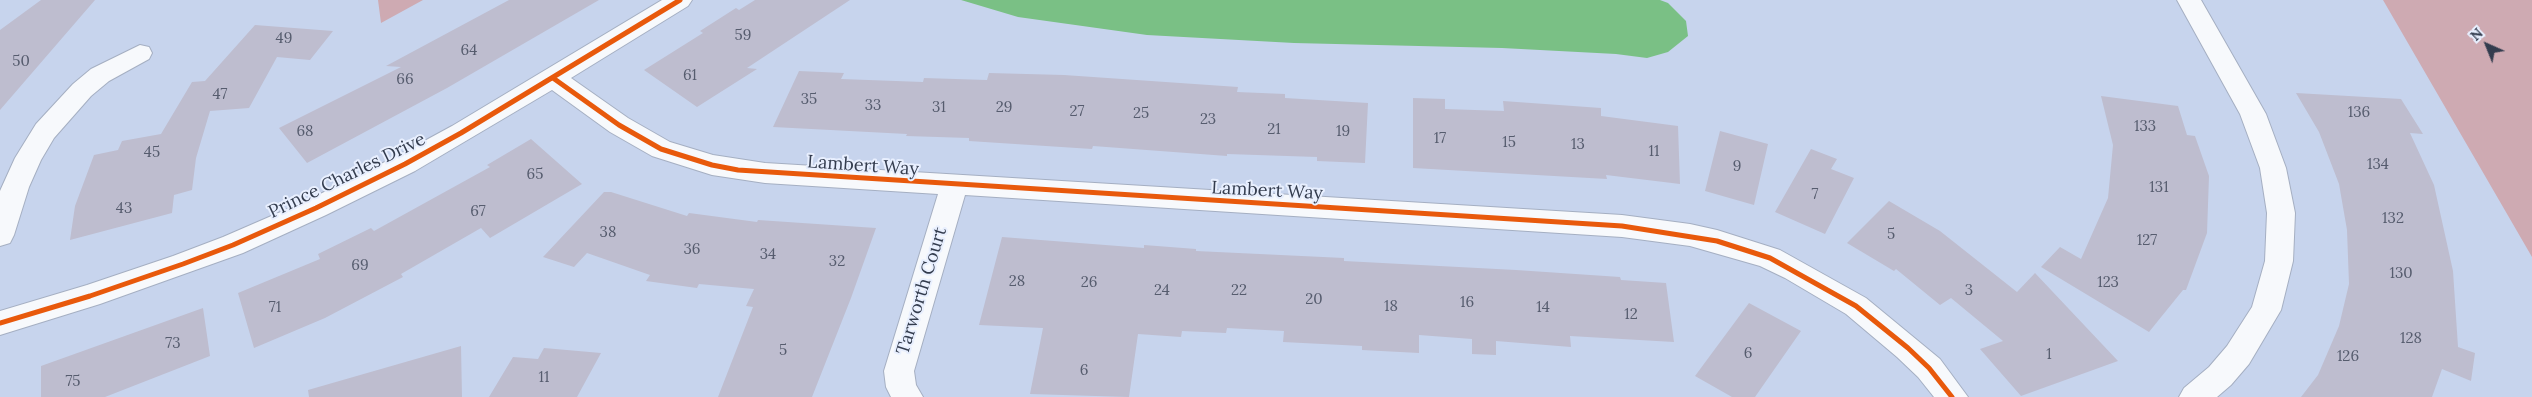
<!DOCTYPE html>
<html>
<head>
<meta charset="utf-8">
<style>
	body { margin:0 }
	#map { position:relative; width:2532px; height:397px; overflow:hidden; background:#c7d4ed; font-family:Lora,serif }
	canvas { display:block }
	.north { position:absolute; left:2462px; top:20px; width:50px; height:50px; -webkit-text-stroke:4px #e8effe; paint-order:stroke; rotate:316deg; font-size:14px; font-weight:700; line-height:20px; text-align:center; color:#333c4e }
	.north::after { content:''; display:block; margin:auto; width:18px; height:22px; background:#333c4e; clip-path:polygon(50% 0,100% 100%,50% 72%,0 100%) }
</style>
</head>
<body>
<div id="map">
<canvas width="2532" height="397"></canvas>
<div class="north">N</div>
</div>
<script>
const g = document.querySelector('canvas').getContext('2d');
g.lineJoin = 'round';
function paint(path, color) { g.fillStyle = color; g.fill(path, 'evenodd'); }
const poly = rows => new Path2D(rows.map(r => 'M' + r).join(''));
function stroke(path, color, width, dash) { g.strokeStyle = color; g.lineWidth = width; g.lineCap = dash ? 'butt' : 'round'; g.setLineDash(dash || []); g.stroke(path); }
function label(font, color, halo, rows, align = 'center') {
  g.font = font + ' Lora,serif'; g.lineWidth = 4; g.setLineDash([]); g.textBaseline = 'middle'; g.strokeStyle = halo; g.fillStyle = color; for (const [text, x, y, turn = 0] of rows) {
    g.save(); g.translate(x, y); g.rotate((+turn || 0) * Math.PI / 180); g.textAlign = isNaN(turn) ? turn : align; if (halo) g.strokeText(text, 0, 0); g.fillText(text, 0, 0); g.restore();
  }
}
paint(poly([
	[378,0,423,0,381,23],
	[2383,0,2532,0,2532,257]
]), '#ceaab2');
paint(poly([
	[961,0,1660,0,1668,3,1686,21,1688,36,1668,52,1647,58,1616,54,1502,48,1294,43,1147,35,1018,17]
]), '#7ac085');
paint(poly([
	[41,0,95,0,0,110,0,30],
	[509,0,599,0,447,88,307,163,279,128,401,67,386,66],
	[755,0,850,0,747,68,757,69,697,107,644,70,703,33,700,31,736,8,739,10],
	[255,25,333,31,310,60,277,57,249,108,210,111,196,158,192,190,174,195,172,213,70,240,75,206,94,155,118,150,122,141,161,134,192,82,205,81],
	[799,71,844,73,841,79,923,82,924,78,987,80,989,73,1064,75,1238,87,1237,92,1285,94,1285,98,1368,103,1365,163,1317,161,1317,157,1227,154,1227,156,1093,146,1092,149,969,141,969,138,906,136,907,134,773,127],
	[2296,93,2401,99,2423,134,2410,133,2434,185,2453,271,2458,347,2475,353,2471,381,2442,369,2432,397,2301,397,2318,375,2339,326,2349,284,2347,230,2339,184,2319,132],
	[2101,96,2178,106,2187,135,2195,136,2209,176,2207,233,2186,290,2183,290,2149,332,2041,267,2060,247,2081,259,2108,198,2113,145],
	[1413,98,1445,99,1445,109,1504,111,1503,101,1601,108,1601,116,1678,126,1680,184,1606,175,1607,179,1413,168],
	[1720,131,1768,144,1754,205,1705,191],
	[531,139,582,184,490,238,481,228,401,274,403,277,325,318,254,348,238,293,320,259,318,254,371,228,374,231,490,167,487,165],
	[1811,149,1837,159,1831,169,1854,178,1825,234,1775,212],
	[604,192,611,192,687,216,689,213,757,222,758,220,876,228,851,298,812,397,718,397,753,307,746,306,754,289,699,284,697,288,646,281,650,275,587,253,574,267,543,257],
	[1889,201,1940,231,2017,292,2035,273,2118,361,2021,396,1980,349,2003,341,1951,298,1940,305,1896,269,1894,271,1847,243],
	[1002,237,1144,248,1144,245,1196,249,1196,251,1344,258,1344,261,1516,270,1620,277,1621,280,1666,283,1674,342,1570,336,1571,347,1496,341,1496,355,1472,354,1472,339,1419,335,1419,353,1362,350,1362,346,1283,342,1284,331,1227,328,1226,333,1182,331,1181,337,1138,334,1129,397,1030,394,1043,328,979,325],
	[1749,303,1801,331,1755,397,1732,397,1695,376],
	[203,308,210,356,105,397,41,397,41,366],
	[461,346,462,397,309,397,308,390],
	[544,348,601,353,577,397,489,397,513,357,538,359]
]), '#bebdcf');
const minor = poly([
	[662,0,692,0,688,6,571,78,628,118,670,142,713,155,765,163,1622,215,1690,224,1717,230,1780,250,1866,298,1940,359,1968,397,1934,397,1918,377,1897,357,1846,314,1785,278,1760,266,1690,246,1622,237,965,195,914,371,916,385,923,397,891,397,886,387,884,371,938,194,765,183,712,175,652,156,610,132,552,90,415,171,326,215,243,253,100,304,0,335,0,311,87,285,173,256,223,237,306,201,395,157,452,126,662,0],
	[2177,0,2201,0,2266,114,2286,168,2295,213,2293,261,2281,310,2249,364,2231,385,2217,397,2179,397,2184,388,2209,367,2227,346,2252,307,2265,261,2267,213,2260,168,2240,114,2177,0],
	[140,45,149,47,152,53,149,59,109,81,91,96,54,138,41,160,29,187,14,235,10,243,0,246,0,191,15,158,36,124,73,84,91,69,140,45]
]);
stroke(minor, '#a5afc2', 2);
paint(minor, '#f7f9fc');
stroke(poly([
	[553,78,619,125,661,149,712,165,738,170,1622,226,1717,241,1770,258,1856,306,1908,348,1929,368,1952,397],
	[0,323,90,296,183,264,233,245,316,208,405,164,461,133,680,0]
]), '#e8590c', 5);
label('15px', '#565c6e', null, [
	["59",743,36],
	["49",284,39],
	["64",469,51],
	["50",21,62],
	["61",690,76],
	["66",405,80],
	["47",220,95],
	["35",809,100],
	["33",873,106],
	["31",939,108],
	["29",1004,108],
	["27",1077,112],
	["136",2359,113],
	["25",1141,114],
	["23",1208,120],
	["133",2145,127],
	["21",1274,130],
	["68",305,132],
	["19",1343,132],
	["17",1440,139],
	["15",1509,143],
	["13",1578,145],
	["11",1654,152],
	["45",152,153],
	["134",2378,165],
	["9",1737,167],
	["65",535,175],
	["131",2159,188],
	["7",1815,195],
	["43",124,209],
	["67",478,212],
	["132",2393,219],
	["38",608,233],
	["5",1891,235],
	["127",2147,241],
	["36",692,250],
	["34",768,255],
	["32",837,262],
	["69",360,266],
	["130",2401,274],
	["28",1017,282],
	["26",1089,283],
	["123",2108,283],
	["24",1162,291],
	["22",1239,291],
	["3",1969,291],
	["20",1314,300],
	["16",1467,303],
	["18",1391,307],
	["71",275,308],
	["14",1543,308],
	["12",1631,315],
	["128",2411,339],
	["73",173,344],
	["5",783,351],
	["6",1748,354],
	["1",2049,355],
	["126",2348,357],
	["6",1084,371],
	["11",544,378],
	["75",73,382]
]);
label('18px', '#333c4e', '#e8effe', [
	["Lambert Way",863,166,4],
	["Prince Charles Drive",347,176,-26],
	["Lambert Way",1267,191,3],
	["Tarworth Court",922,291,-73]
]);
</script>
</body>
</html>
